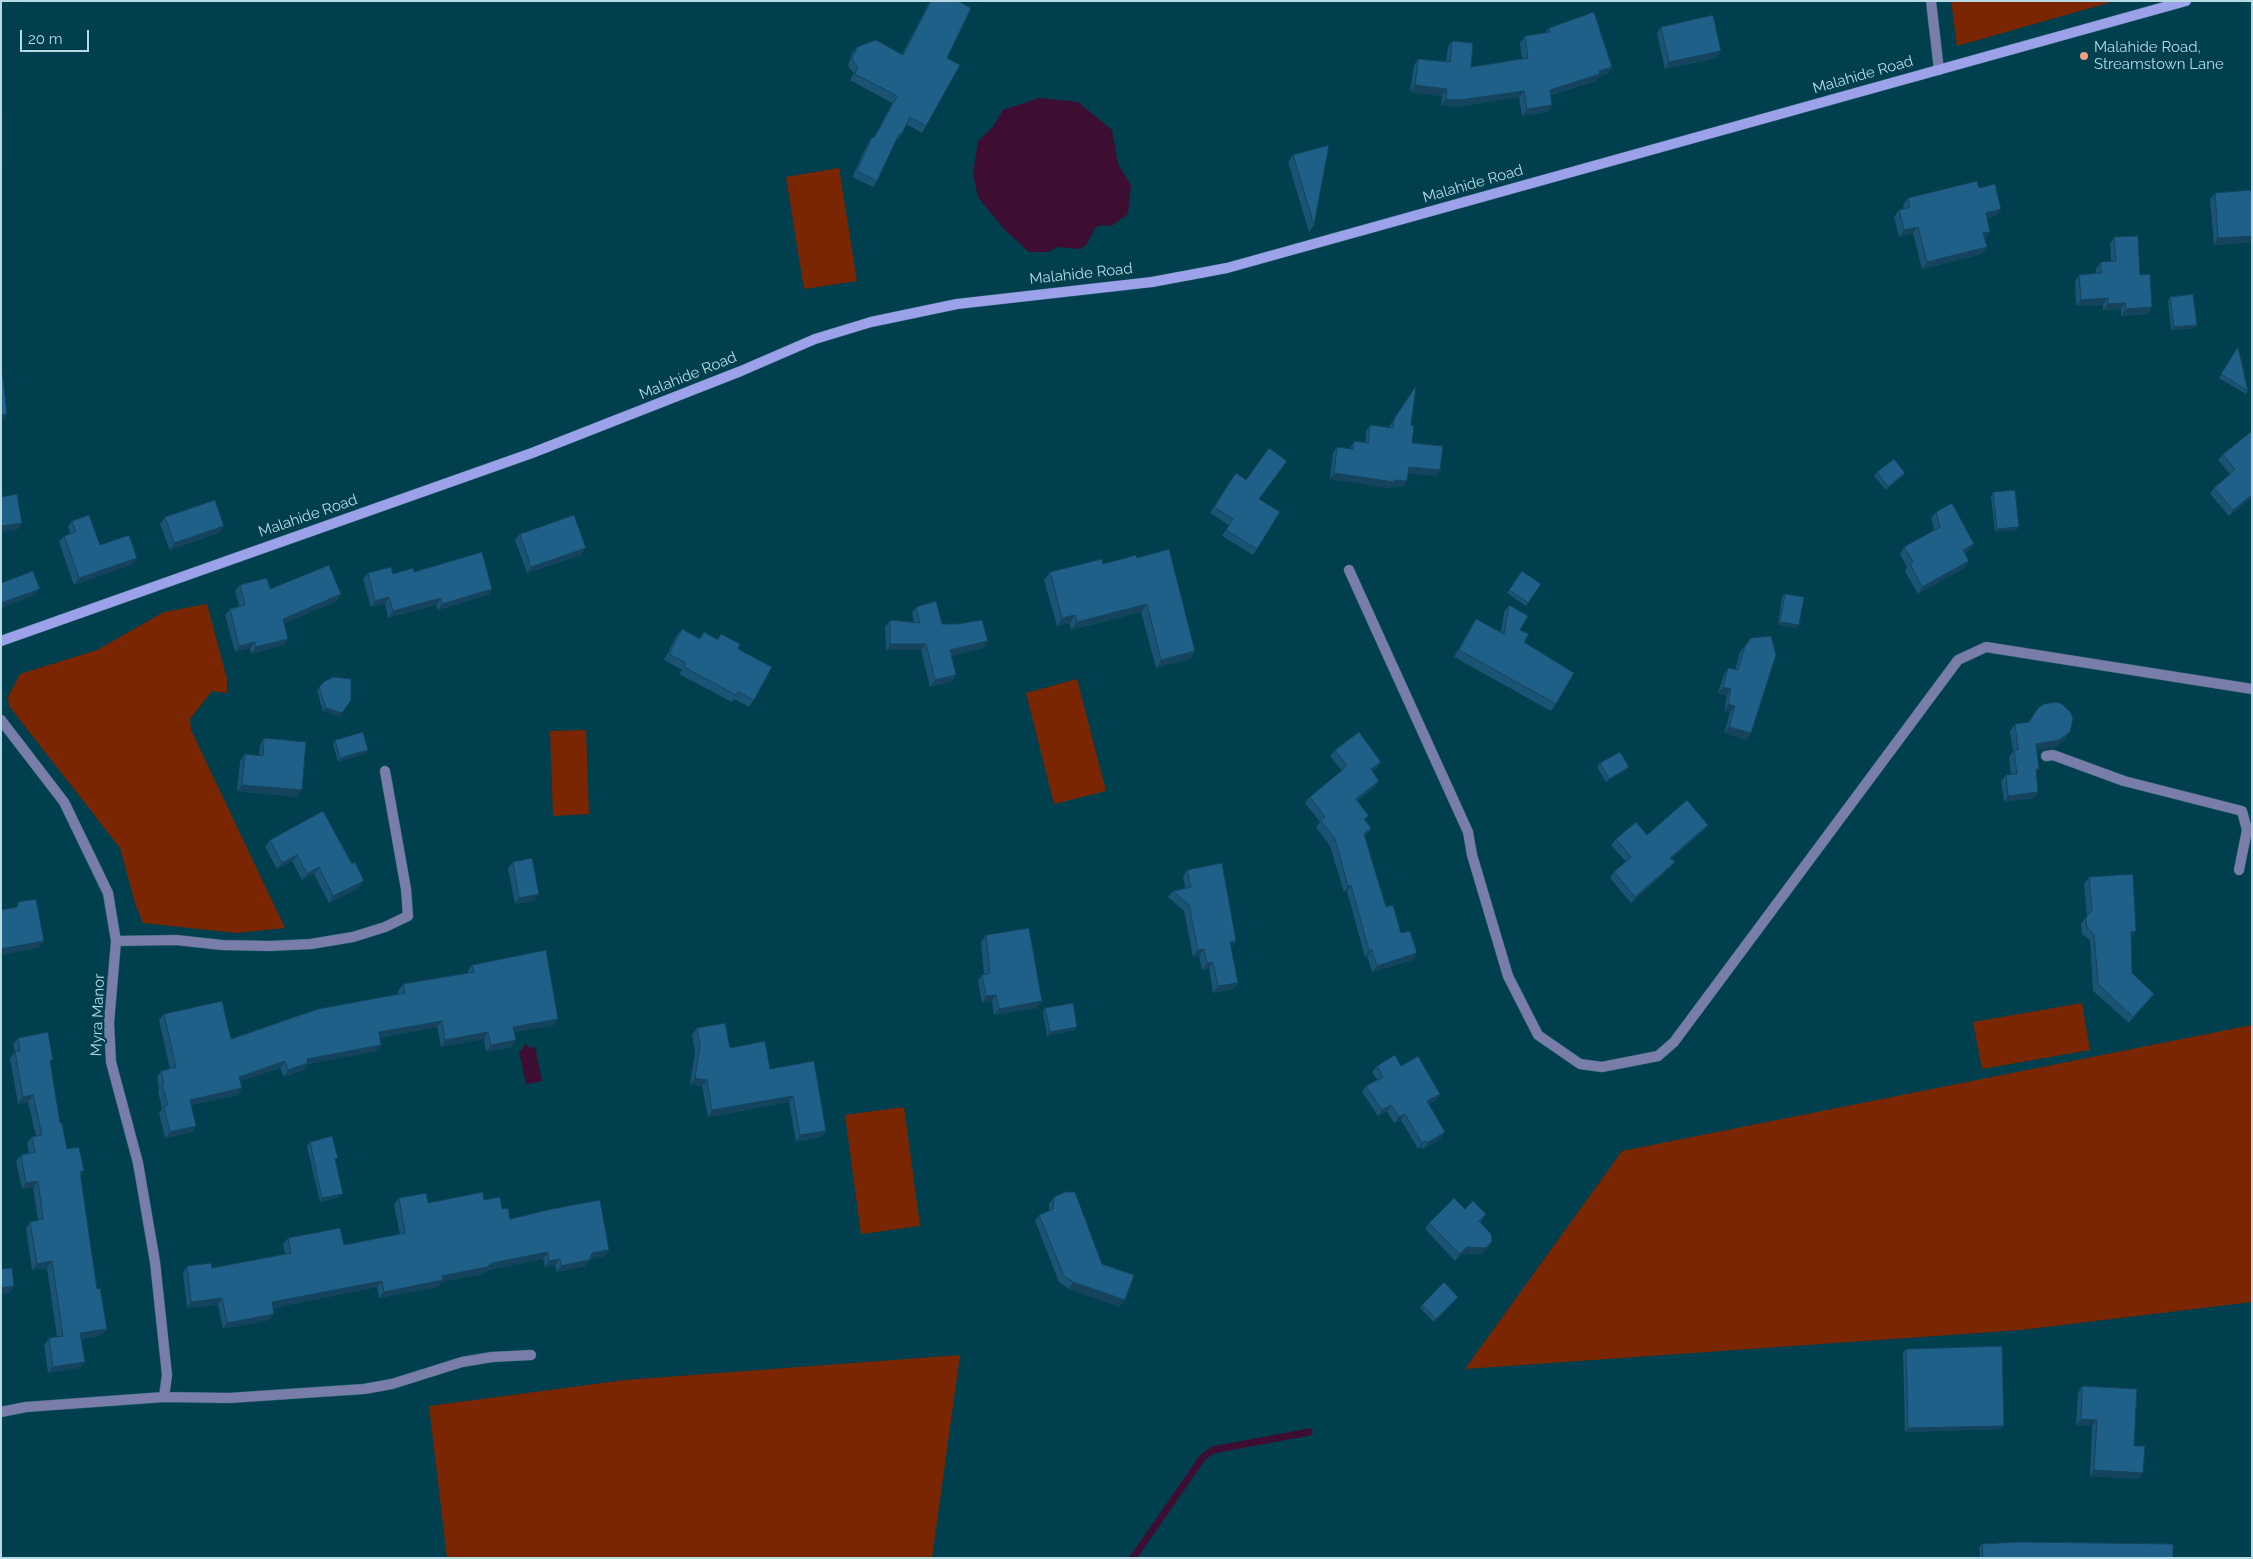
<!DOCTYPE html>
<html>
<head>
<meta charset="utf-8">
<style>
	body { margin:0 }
	#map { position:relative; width:2253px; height:1559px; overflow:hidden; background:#003f4e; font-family:Raleway,sans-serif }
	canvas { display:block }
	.frame { position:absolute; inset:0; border:2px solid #b7dae5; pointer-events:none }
	.scale { position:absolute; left:20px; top:30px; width:69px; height:22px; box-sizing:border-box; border:2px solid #b7dae5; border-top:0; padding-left:6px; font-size:15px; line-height:18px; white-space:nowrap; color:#b7dae5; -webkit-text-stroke:4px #003f4e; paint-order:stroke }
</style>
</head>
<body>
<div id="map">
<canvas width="2253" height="1559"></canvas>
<div class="frame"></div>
<div class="scale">20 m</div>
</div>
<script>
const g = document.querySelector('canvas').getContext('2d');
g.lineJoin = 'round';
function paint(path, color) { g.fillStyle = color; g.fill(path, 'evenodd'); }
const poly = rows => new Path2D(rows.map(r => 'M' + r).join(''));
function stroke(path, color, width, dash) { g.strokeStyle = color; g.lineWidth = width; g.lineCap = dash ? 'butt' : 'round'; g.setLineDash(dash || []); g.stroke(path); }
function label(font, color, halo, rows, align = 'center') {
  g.font = font + ' Raleway,sans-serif'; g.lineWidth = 4.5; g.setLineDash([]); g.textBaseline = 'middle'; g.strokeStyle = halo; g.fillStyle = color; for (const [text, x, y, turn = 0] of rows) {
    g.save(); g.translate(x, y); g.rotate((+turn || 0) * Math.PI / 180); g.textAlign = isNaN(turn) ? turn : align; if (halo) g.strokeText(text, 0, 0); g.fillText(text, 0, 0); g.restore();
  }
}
paint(poly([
	[1951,1,2115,1,1957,46],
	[839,168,857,281,804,289,786,177],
	[207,604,227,679,227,693,212,691,190,719,191,730,285,928,236,933,143,923,135,903,120,848,9,706,8,697,20,674,97,650,164,612],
	[1077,679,1106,791,1054,804,1026,693],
	[586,730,589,814,553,816,550,731],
	[2082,1003,2090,1050,1982,1069,1973,1022],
	[2252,1025,2252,1302,2021,1330,1465,1369,1622,1151],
	[904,1107,920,1226,861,1234,845,1115],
	[960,1355,932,1558,447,1558,429,1406,625,1380]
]), '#7a2602');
paint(poly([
	[1039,98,1078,102,1112,130,1118,164,1131,185,1128,214,1111,226,1103,225,1096,227,1086,245,1080,249,1057,247,1049,252,1029,252,1004,229,978,197,973,174,978,141,993,127,1003,110],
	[525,1044,531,1048,535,1047,542,1081,526,1084,519,1051,522,1050]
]), '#3e0d32');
stroke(poly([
	[1133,1558,1203,1457,1213,1450,1309,1432]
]), '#3e0d32', 7);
const lane = poly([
	[2046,756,2053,755,2124,781,2242,811,2247,830,2239,870]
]);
const street = poly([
	[1931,1,1939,70],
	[1349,570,1468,832,1472,855,1508,976,1538,1035,1580,1064,1602,1067,1658,1056,1674,1042,1958,660,1986,647,2252,689],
	[1,720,64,802,108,893,116,941,109,1023,111,1062,138,1163,155,1262,167,1375,164,1397],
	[116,941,176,940,222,945,269,946,311,944,353,937,385,927,408,916,406,889,385,771],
	[1,1412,26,1407,164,1397,229,1398,364,1389,392,1384,462,1362,492,1357,531,1355]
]);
const secondary = poly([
	[1,641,532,453,741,371,815,339,871,322,957,304,1152,282,1227,268,2186,1]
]);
stroke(lane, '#255e6c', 11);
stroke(street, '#255e6c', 11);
stroke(secondary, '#255e6c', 11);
stroke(lane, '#787da9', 10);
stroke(street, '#787da9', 10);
stroke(secondary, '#9ca2e9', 10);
paint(poly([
	[930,1,958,1,947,58,926,126,922,133,906,124,901,135,896,141,877,181,873,187,852,177,868,143,872,137,874,138,892,103,850,80,854,73,848,66,852,53,857,47,902,54],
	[1661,27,1721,51,1716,58,1665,69,1657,33],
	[1549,28,1612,67,1607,74,1598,77,1595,81,1551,95,1552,105,1548,112,1522,116,1519,97,1456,107,1441,105,1442,96,1410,92,1414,65,1418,59,1446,62,1448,47,1452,41,1471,67,1522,59,1520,43,1525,36,1545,33],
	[1293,155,1314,225,1309,232,1288,162],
	[1979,188,2001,209,1997,215,1987,218,1986,238,1984,239,1987,247,1982,254,1922,269,1913,233,1899,237,1894,217,1899,210,1904,209,1903,205,1908,198],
	[2215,193,2252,200,2252,242,2214,245,2210,199],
	[2114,237,2140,275,2152,307,2148,314,2121,316,2121,309,2103,310,2103,305,2076,306,2075,281,2079,275,2096,274,2096,269,2101,262,2111,261,2110,244],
	[2170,297,2197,325,2194,328,2171,330,2168,300],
	[2238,347,2248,391,2246,394,2219,378],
	[1416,386,1411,425,1412,443,1436,476,1408,473,1407,481,1403,487,1391,486,1390,488,1330,479,1333,453,1337,447,1350,449,1354,441,1365,443,1366,431,1370,425,1390,427,1390,425],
	[2252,431,2252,498,2229,516,2210,494,2214,488,2230,474,2218,460,2223,454],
	[1877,472,1903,476,1886,490,1874,476],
	[1231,479,1259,499,1257,549,1253,555,1222,536,1229,525,1210,513],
	[1993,492,2017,530,1995,532,1991,496],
	[1936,512,1970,550,1964,553,1969,561,1964,568,1918,594,1905,571,1907,567,1900,554,1904,547,1934,530,1931,518],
	[165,517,219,533,170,550,160,524],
	[72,521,100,545,133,564,74,585,59,542,64,536,70,534,68,527],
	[520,534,581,555,527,573,515,540],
	[1137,558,1195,651,1190,659,1156,668,1141,612,1071,630,1070,623,1057,626,1044,580,1050,572],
	[1522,571,1541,584,1526,606,1507,593],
	[414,572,492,589,488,595,438,610,436,605,388,618,385,603,371,607,363,579,368,573,393,574],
	[240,585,270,589,337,601,284,623,284,645,251,654,250,648,235,652,225,615,230,609,239,606,235,591],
	[1785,594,1797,628,1778,625,1782,597],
	[1509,605,1520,630,1524,642,1556,704,1551,711,1454,657,1472,625,1476,619,1501,632,1504,612],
	[916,607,942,624,984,648,951,656,956,675,952,681,930,687,921,650,886,650,885,627,890,620,914,622,912,613],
	[682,629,700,638,704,632,717,639,721,634,738,649,754,700,749,707,734,699,732,702,679,674,682,670,664,660,677,635],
	[1745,646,1751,733,1746,740,1724,733,1730,713,1724,711,1727,696,1718,693,1724,674,1728,668,1735,670,1740,652],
	[325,681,340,717,323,711,317,690],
	[2015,724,2065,739,2055,747,2037,750,2036,773,2034,798,2004,802,2001,781,2006,775,2011,774,2009,757,2013,751,2010,731],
	[264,738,297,797,237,791,240,761,245,754,259,756,260,745],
	[335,740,368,750,366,753,338,762,333,744],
	[1335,750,1381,762,1377,768,1372,771,1375,787,1357,801,1365,820,1371,828,1367,834,1364,836,1386,907,1401,933,1413,960,1372,972,1367,956,1365,957,1347,891,1344,892,1330,846,1316,827,1320,822,1305,803,1310,797,1342,771,1330,756],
	[1600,763,1626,770,1606,782,1597,767],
	[1708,825,1704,830,1671,859,1670,868,1631,903,1610,878,1614,872,1626,862,1611,845,1616,839,1647,835],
	[270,840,359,888,329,903,314,874,302,880,292,861,277,869,265,847],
	[513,862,539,894,534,901,515,904,508,868],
	[1187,870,1236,941,1231,948,1238,983,1234,989,1213,993,1209,968,1202,970,1199,956,1193,957,1184,911,1168,897,1173,891,1185,888,1183,876],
	[2089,877,2131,938,2132,973,2154,994,2149,1000,2129,1023,2093,991,2090,940,2082,934,2081,924,2087,916,2084,884],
	[986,935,1038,1008,994,1015,992,1001,982,1003,978,981,982,975,984,974,981,942],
	[472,965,558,1019,554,1025,514,1032,516,1040,511,1047,486,1052,484,1039,441,1047,437,1027,380,1038,381,1045,376,1051,308,1064,304,1070,284,1077,280,1068,240,1081,238,1095,191,1105,196,1126,192,1132,165,1138,159,1113,162,1109,158,1091,159,1089,157,1077,161,1071,170,1069,159,1020,164,1014,231,1039,399,994,398,991,403,984,468,973,468,971],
	[1045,1008,1075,1030,1047,1036,1043,1012],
	[697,1028,730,1048,770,1069,826,1131,821,1137,796,1142,789,1102,708,1117,702,1086,690,1084,695,1052,692,1035],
	[18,1038,51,1064,60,1123,67,1149,80,1177,102,1335,81,1339,80,1368,48,1373,44,1345,49,1338,57,1337,47,1268,32,1270,26,1228,30,1222,38,1220,33,1187,22,1189,16,1161,21,1155,29,1153,27,1143,32,1137,36,1136,28,1102,18,1104,10,1058,15,1052,13,1044],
	[1377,1066,1401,1066,1440,1094,1436,1100,1428,1104,1441,1138,1423,1149,1421,1147,1418,1149,1401,1120,1394,1123,1387,1111,1378,1116,1362,1092,1366,1086,1377,1080,1372,1072],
	[310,1142,336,1162,340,1197,320,1202,307,1146],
	[1054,1197,1102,1264,1120,1307,1069,1289,1059,1282,1035,1221,1039,1215,1049,1211,1049,1204],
	[399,1198,428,1203,484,1200,502,1209,510,1219,609,1250,605,1256,590,1259,585,1266,557,1272,555,1265,545,1267,543,1259,488,1270,483,1274,442,1282,438,1287,379,1298,377,1287,273,1308,269,1320,223,1329,218,1305,187,1308,183,1273,187,1266,212,1268,285,1254,283,1244,288,1238,344,1245,400,1235,394,1205],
	[1465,1209,1486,1214,1480,1222,1492,1241,1488,1248,1481,1254,1462,1254,1455,1261,1425,1229,1429,1223],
	[1456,1300,1434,1322,1420,1308,1422,1305],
	[1906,1349,2002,1429,1905,1432,1903,1352],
	[2082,1386,2143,1473,2139,1479,2090,1476,2092,1426,2076,1425,2078,1393],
	[1982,1544,2173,1558,1980,1558,1979,1548]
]), '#1a5374');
paint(poly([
	[1721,51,1716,58,1665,69,1669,62],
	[1612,67,1607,74,1598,77,1595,81,1545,96,1550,90],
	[1415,85,1447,89,1442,96,1410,92],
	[1524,91,1519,97,1456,107,1441,105,1446,99],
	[1552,105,1548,112,1522,116,1527,109],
	[2001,209,1997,215,1981,219,1986,213],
	[1918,227,1913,233,1899,237,1904,230],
	[1990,232,1986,238,1978,240,1983,233],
	[2252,236,2252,242,2214,245,2218,238],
	[1987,247,1982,254,1922,269,1927,262],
	[2108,298,2103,305,2076,306,2081,300],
	[2125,303,2121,309,2103,310,2108,304],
	[2152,307,2148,314,2121,316,2126,309],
	[2197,325,2194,328,2171,330,2174,327],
	[7,414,3,421,1,421,1,415],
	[1409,467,1440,470,1436,476,1405,473],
	[1334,473,1395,480,1407,481,1403,487,1391,486,1390,488,1330,479],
	[1905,473,1903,476,1886,490,1888,487],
	[2252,495,2252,498,2229,516,2233,510],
	[22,523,17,530,1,532,1,526],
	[224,526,219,533,170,550,174,543],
	[2019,527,2017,530,1995,532,1997,529],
	[1974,544,1970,550,1958,557,1963,550],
	[586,548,581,555,527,573,531,567],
	[137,558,133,564,74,585,79,578],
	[1969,561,1964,568,1918,594,1922,587],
	[40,589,35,595,1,608,1,603],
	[492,589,488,595,438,610,442,604],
	[341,594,337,601,279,626,283,619],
	[389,597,385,603,371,607,375,601],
	[441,598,436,605,388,618,393,611],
	[1147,604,1141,612,1071,630,1077,622],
	[1075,615,1070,623,1057,626,1062,618],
	[1780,622,1799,625,1797,628,1778,625],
	[288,639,284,645,251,654,256,647],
	[988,641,984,648,945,657,950,650],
	[255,642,250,648,235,652,239,646],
	[890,644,926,644,921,650,886,650],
	[1195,651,1190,659,1156,668,1161,660],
	[956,675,952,681,930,687,935,680],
	[1723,687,1731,689,1727,696,1718,693],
	[1728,704,1735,706,1730,713,1724,711],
	[326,708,342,713,340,717,323,711],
	[1729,727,1751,733,1746,740,1724,733],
	[2070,732,2065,739,2055,747,2031,751,2036,744],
	[368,750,366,753,338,762,340,758],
	[1381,762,1377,768,1366,776,1371,769],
	[1629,767,1626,770,1606,782,1609,779],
	[1379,781,1375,787,1351,805,1356,799],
	[242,785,302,790,297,797,237,791],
	[2038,792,2034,798,2004,802,2008,796],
	[1708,825,1704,830,1666,864,1670,858],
	[1371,828,1367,834,1359,840,1364,834],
	[297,855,292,861,277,869,282,863],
	[1675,862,1670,868,1631,903,1635,897],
	[319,867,314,874,302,880,307,874],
	[364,881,359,888,329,903,333,896],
	[1351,885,1347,891,1344,892,1348,886],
	[539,894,534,901,515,904,519,898],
	[2136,931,2132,938,2131,932],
	[44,941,39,948,1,955,1,949],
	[1236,941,1231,948,1230,942],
	[1204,949,1199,956,1193,957,1198,950],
	[1372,950,1367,956,1365,957,1369,951],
	[1417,953,1413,960,1372,972,1377,966],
	[1213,962,1209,968,1202,970,1207,963],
	[1238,983,1234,989,1213,993,1218,986],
	[2154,994,2149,1000,2129,1023,2133,1017],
	[996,995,992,1001,982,1003,986,996],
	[1042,1001,1038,1008,994,1015,999,1009],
	[558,1019,554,1025,509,1033,513,1027],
	[442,1021,437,1027,374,1039,379,1032],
	[1077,1027,1075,1030,1047,1036,1050,1032],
	[488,1032,484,1039,441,1047,445,1040],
	[516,1040,511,1047,486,1052,491,1045],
	[381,1045,376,1051,308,1064,304,1070,284,1077,288,1070,307,1059],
	[285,1061,280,1068,235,1083,239,1077],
	[695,1078,707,1080,702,1086,690,1084],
	[242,1088,238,1095,186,1106,190,1100],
	[1440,1094,1436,1100,1423,1107,1427,1101],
	[33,1095,28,1102,18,1104,23,1097],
	[793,1096,789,1102,708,1117,712,1110],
	[1391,1105,1387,1111,1378,1116,1382,1110],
	[1405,1114,1401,1120,1394,1123,1399,1117],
	[196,1126,192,1132,165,1138,170,1132],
	[826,1131,821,1137,796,1142,800,1135],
	[1445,1132,1441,1138,1423,1149,1427,1143],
	[1425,1141,1421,1147,1418,1149,1422,1143],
	[84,1171,80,1178,80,1172],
	[38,1181,33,1187,22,1189,26,1183],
	[343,1194,340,1197,320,1202,322,1198],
	[1492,1241,1488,1248,1481,1254,1462,1254,1455,1261,1460,1254,1467,1247],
	[609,1250,605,1256,587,1259,592,1253],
	[548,1252,543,1259,488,1270,483,1274,442,1282,438,1287,379,1298,384,1292,492,1263],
	[560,1259,555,1265,545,1267,549,1261],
	[589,1260,585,1266,557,1272,561,1266],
	[52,1261,47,1268,32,1270,37,1264],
	[382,1281,377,1287,267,1309,272,1302],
	[1073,1282,1125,1300,1120,1307,1069,1289],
	[14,1286,10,1293,1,1294,1,1288],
	[1458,1297,1456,1300,1434,1322,1436,1319],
	[222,1298,218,1305,187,1308,191,1302],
	[274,1314,269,1320,223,1329,227,1323],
	[107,1329,102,1335,75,1339,80,1333],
	[85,1362,80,1368,48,1373,53,1367],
	[2081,1419,2097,1420,2092,1426,2076,1425],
	[2004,1426,2002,1429,1905,1432,1908,1428],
	[2094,1470,2143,1473,2139,1479,2090,1476]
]), '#15435e');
const building = poly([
	[931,1,958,1,971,8,947,58,960,65,926,126,910,117,901,135,899,134,877,181,857,171,872,137,874,138,897,96,855,74,858,67,852,59,857,47,876,40,903,55,931,1],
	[1594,12,1612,67,1599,71,1600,74,1550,90,1552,105,1527,109,1524,91,1460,100,1446,99,1447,89,1415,85,1418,59,1450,62,1452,41,1473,43,1471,67,1528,58,1525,36,1550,32,1549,28,1594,12],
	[1713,15,1721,51,1669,62,1661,27,1713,15],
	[1,109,2,110,2,163,1,164,1,109],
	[1329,145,1314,225,1293,155,1329,145],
	[1977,181,1979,188,1995,184,2001,209,1986,213,1990,232,1983,233,1987,247,1927,262,1918,227,1904,230,1899,210,1910,207,1908,198,1977,181],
	[2251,190,2252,200,2252,236,2218,238,2215,193,2251,190],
	[2138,236,2140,275,2150,274,2152,307,2126,309,2125,303,2108,304,2108,298,2081,300,2079,275,2101,273,2101,262,2116,261,2114,237,2138,236],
	[2193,294,2197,325,2174,327,2170,297,2193,294],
	[2238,347,2248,391,2221,374,2238,347],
	[1,361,7,414,1,415,1,361],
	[1416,386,1411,425,1414,426,1412,443,1443,446,1440,470,1409,467,1407,481,1395,480,1394,482,1334,473,1337,447,1353,449,1354,441,1368,443,1370,425,1393,428,1394,419,1416,386],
	[2252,431,2252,495,2233,510,2214,488,2235,470,2223,454,2252,431],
	[1269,448,1287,461,1259,499,1280,512,1257,549,1226,530,1233,519,1214,507,1236,473,1246,480,1269,448],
	[1894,459,1905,473,1888,487,1877,472,1894,459],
	[2015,490,2019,527,1997,529,1993,492,2015,490],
	[17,494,22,523,1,526,1,497,17,494],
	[215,500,224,526,174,543,165,517,215,500],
	[1952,503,1974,544,1963,550,1969,561,1922,587,1910,564,1913,562,1904,547,1940,527,1936,512,1952,503],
	[89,515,100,545,129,535,137,558,79,578,64,536,76,532,72,521,89,515],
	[574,515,586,548,531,567,520,534,574,515],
	[1169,549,1195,651,1161,660,1147,604,1077,622,1075,615,1062,618,1050,572,1102,559,1103,564,1136,555,1137,558,1169,549],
	[482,552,492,589,442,604,441,598,393,611,389,597,375,601,368,573,391,567,393,574,413,568,414,572,482,552],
	[329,565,341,594,283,619,288,639,256,647,255,642,239,646,230,609,245,605,240,585,267,578,270,589,329,565],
	[33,571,40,589,1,603,1,583,33,571],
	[1522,571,1541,584,1528,603,1509,590,1522,571],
	[1785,594,1804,597,1799,625,1780,622,1785,594],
	[936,601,942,624,957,624,982,620,988,641,950,650,956,675,935,680,926,644,890,644,890,620,920,623,916,607,936,601],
	[1509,605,1528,616,1520,630,1529,634,1524,642,1574,673,1556,704,1459,650,1476,619,1504,634,1509,605],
	[682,629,700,639,704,632,718,640,721,634,740,644,738,649,772,667,754,700,738,692,736,695,684,667,686,663,669,654,682,629],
	[1771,636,1776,655,1751,733,1729,727,1735,706,1728,704,1731,689,1723,687,1728,668,1738,670,1745,646,1751,638,1771,636],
	[334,677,351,679,351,700,342,713,326,708,319,687,325,681,334,677],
	[2056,702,2062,704,2071,713,2073,719,2070,732,2059,740,2036,744,2039,769,2036,769,2038,792,2008,796,2006,775,2017,774,2014,750,2018,750,2015,724,2029,722,2038,708,2044,704,2056,702],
	[363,732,368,750,340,758,335,740,363,732],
	[1359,732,1381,762,1371,769,1379,781,1356,799,1369,816,1364,819,1371,828,1364,834,1386,907,1393,905,1401,933,1410,931,1417,953,1377,966,1372,950,1369,951,1351,885,1348,886,1335,839,1321,821,1325,817,1310,797,1347,766,1335,750,1359,732],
	[264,738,306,742,302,790,242,785,245,754,263,756,264,738],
	[1620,752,1629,767,1609,779,1600,763,1620,752],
	[1687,800,1708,825,1670,858,1675,862,1635,897,1614,872,1631,857,1616,839,1636,822,1647,835,1687,800],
	[323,811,352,864,355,862,364,881,333,896,319,867,307,874,297,855,282,863,270,840,323,811],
	[532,858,539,894,519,898,513,862,532,858],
	[1222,863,1236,941,1230,942,1238,983,1218,986,1213,962,1207,963,1204,949,1198,950,1189,905,1173,891,1191,887,1187,870,1222,863],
	[2133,874,2136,931,2131,932,2132,973,2154,994,2133,1017,2098,984,2094,934,2087,928,2086,917,2092,911,2089,877,2133,874],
	[36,899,44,941,1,949,1,910,17,907,18,902,36,899],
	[1029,928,1042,1001,999,1009,996,995,986,996,982,975,990,973,986,935,1029,928],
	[546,950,558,1019,513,1027,516,1040,491,1045,488,1032,445,1040,442,1021,379,1032,381,1045,307,1059,308,1063,288,1070,285,1061,239,1077,242,1088,190,1100,196,1126,170,1132,164,1106,168,1105,162,1085,164,1084,161,1071,176,1067,164,1014,222,1001,231,1039,318,1009,405,993,403,984,474,972,472,965,546,950],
	[1073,1003,1077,1027,1050,1032,1045,1008,1073,1003],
	[725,1023,730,1048,765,1041,770,1069,814,1061,826,1131,800,1135,793,1096,712,1110,707,1080,695,1078,700,1045,697,1028,725,1023],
	[48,1032,53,1060,50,1061,60,1123,62,1123,67,1149,79,1147,84,1171,80,1172,97,1289,100,1288,107,1329,80,1333,85,1362,53,1367,49,1338,63,1336,52,1261,37,1264,30,1222,43,1219,38,1181,26,1183,21,1155,35,1152,32,1137,42,1135,33,1095,23,1097,15,1052,20,1051,18,1038,48,1032],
	[1395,1055,1401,1066,1418,1056,1440,1094,1427,1101,1445,1132,1427,1143,1425,1141,1422,1143,1405,1114,1399,1117,1391,1105,1382,1110,1366,1086,1383,1077,1377,1066,1395,1055],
	[332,1136,338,1158,335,1159,343,1194,322,1198,310,1142,332,1136],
	[483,1192,484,1200,500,1197,502,1209,508,1208,510,1219,552,1209,600,1200,609,1250,592,1253,589,1260,561,1266,560,1259,549,1261,548,1252,492,1263,487,1267,442,1276,443,1280,384,1292,382,1281,272,1302,274,1314,227,1323,222,1298,191,1302,187,1266,211,1263,212,1268,291,1253,288,1238,340,1228,344,1245,405,1233,399,1198,426,1193,428,1203,483,1192],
	[1065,1192,1075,1192,1102,1264,1134,1275,1125,1300,1073,1282,1064,1276,1039,1215,1053,1209,1054,1197,1065,1192],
	[1454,1198,1465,1209,1473,1201,1486,1214,1479,1221,1491,1234,1492,1241,1486,1248,1467,1247,1460,1254,1429,1223,1454,1198],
	[12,1268,14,1286,1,1288,1,1269,12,1268],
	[1444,1282,1458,1297,1436,1319,1422,1305,1444,1282],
	[2002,1346,2004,1426,1908,1428,1906,1349,2002,1346],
	[2082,1386,2137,1389,2134,1446,2145,1446,2143,1473,2094,1470,2097,1420,2081,1419,2082,1386],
	[2018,1542,2173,1544,2173,1558,1983,1558,1982,1544,2018,1542]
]);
paint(building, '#1e6087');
stroke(building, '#15435e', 1);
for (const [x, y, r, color] of [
	[2084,56,5,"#f39f83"]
]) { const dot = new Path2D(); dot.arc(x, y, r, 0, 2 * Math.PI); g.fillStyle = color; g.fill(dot); stroke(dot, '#003f4e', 2); }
label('15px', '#b7dae5', '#003f4e', [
	["Malahide Road,",2094,47],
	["Streamstown Lane",2094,64]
], 'left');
label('15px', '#b7dae5', '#003f4e', [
	["Malahide Road",1863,75,-16],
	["Malahide Road",1473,184,-16],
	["Malahide Road",1081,274,-6],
	["Malahide Road",688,376,-22],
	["Malahide Road",308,516,-19],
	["Myra Manor",98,1015,-88]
]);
</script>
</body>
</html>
